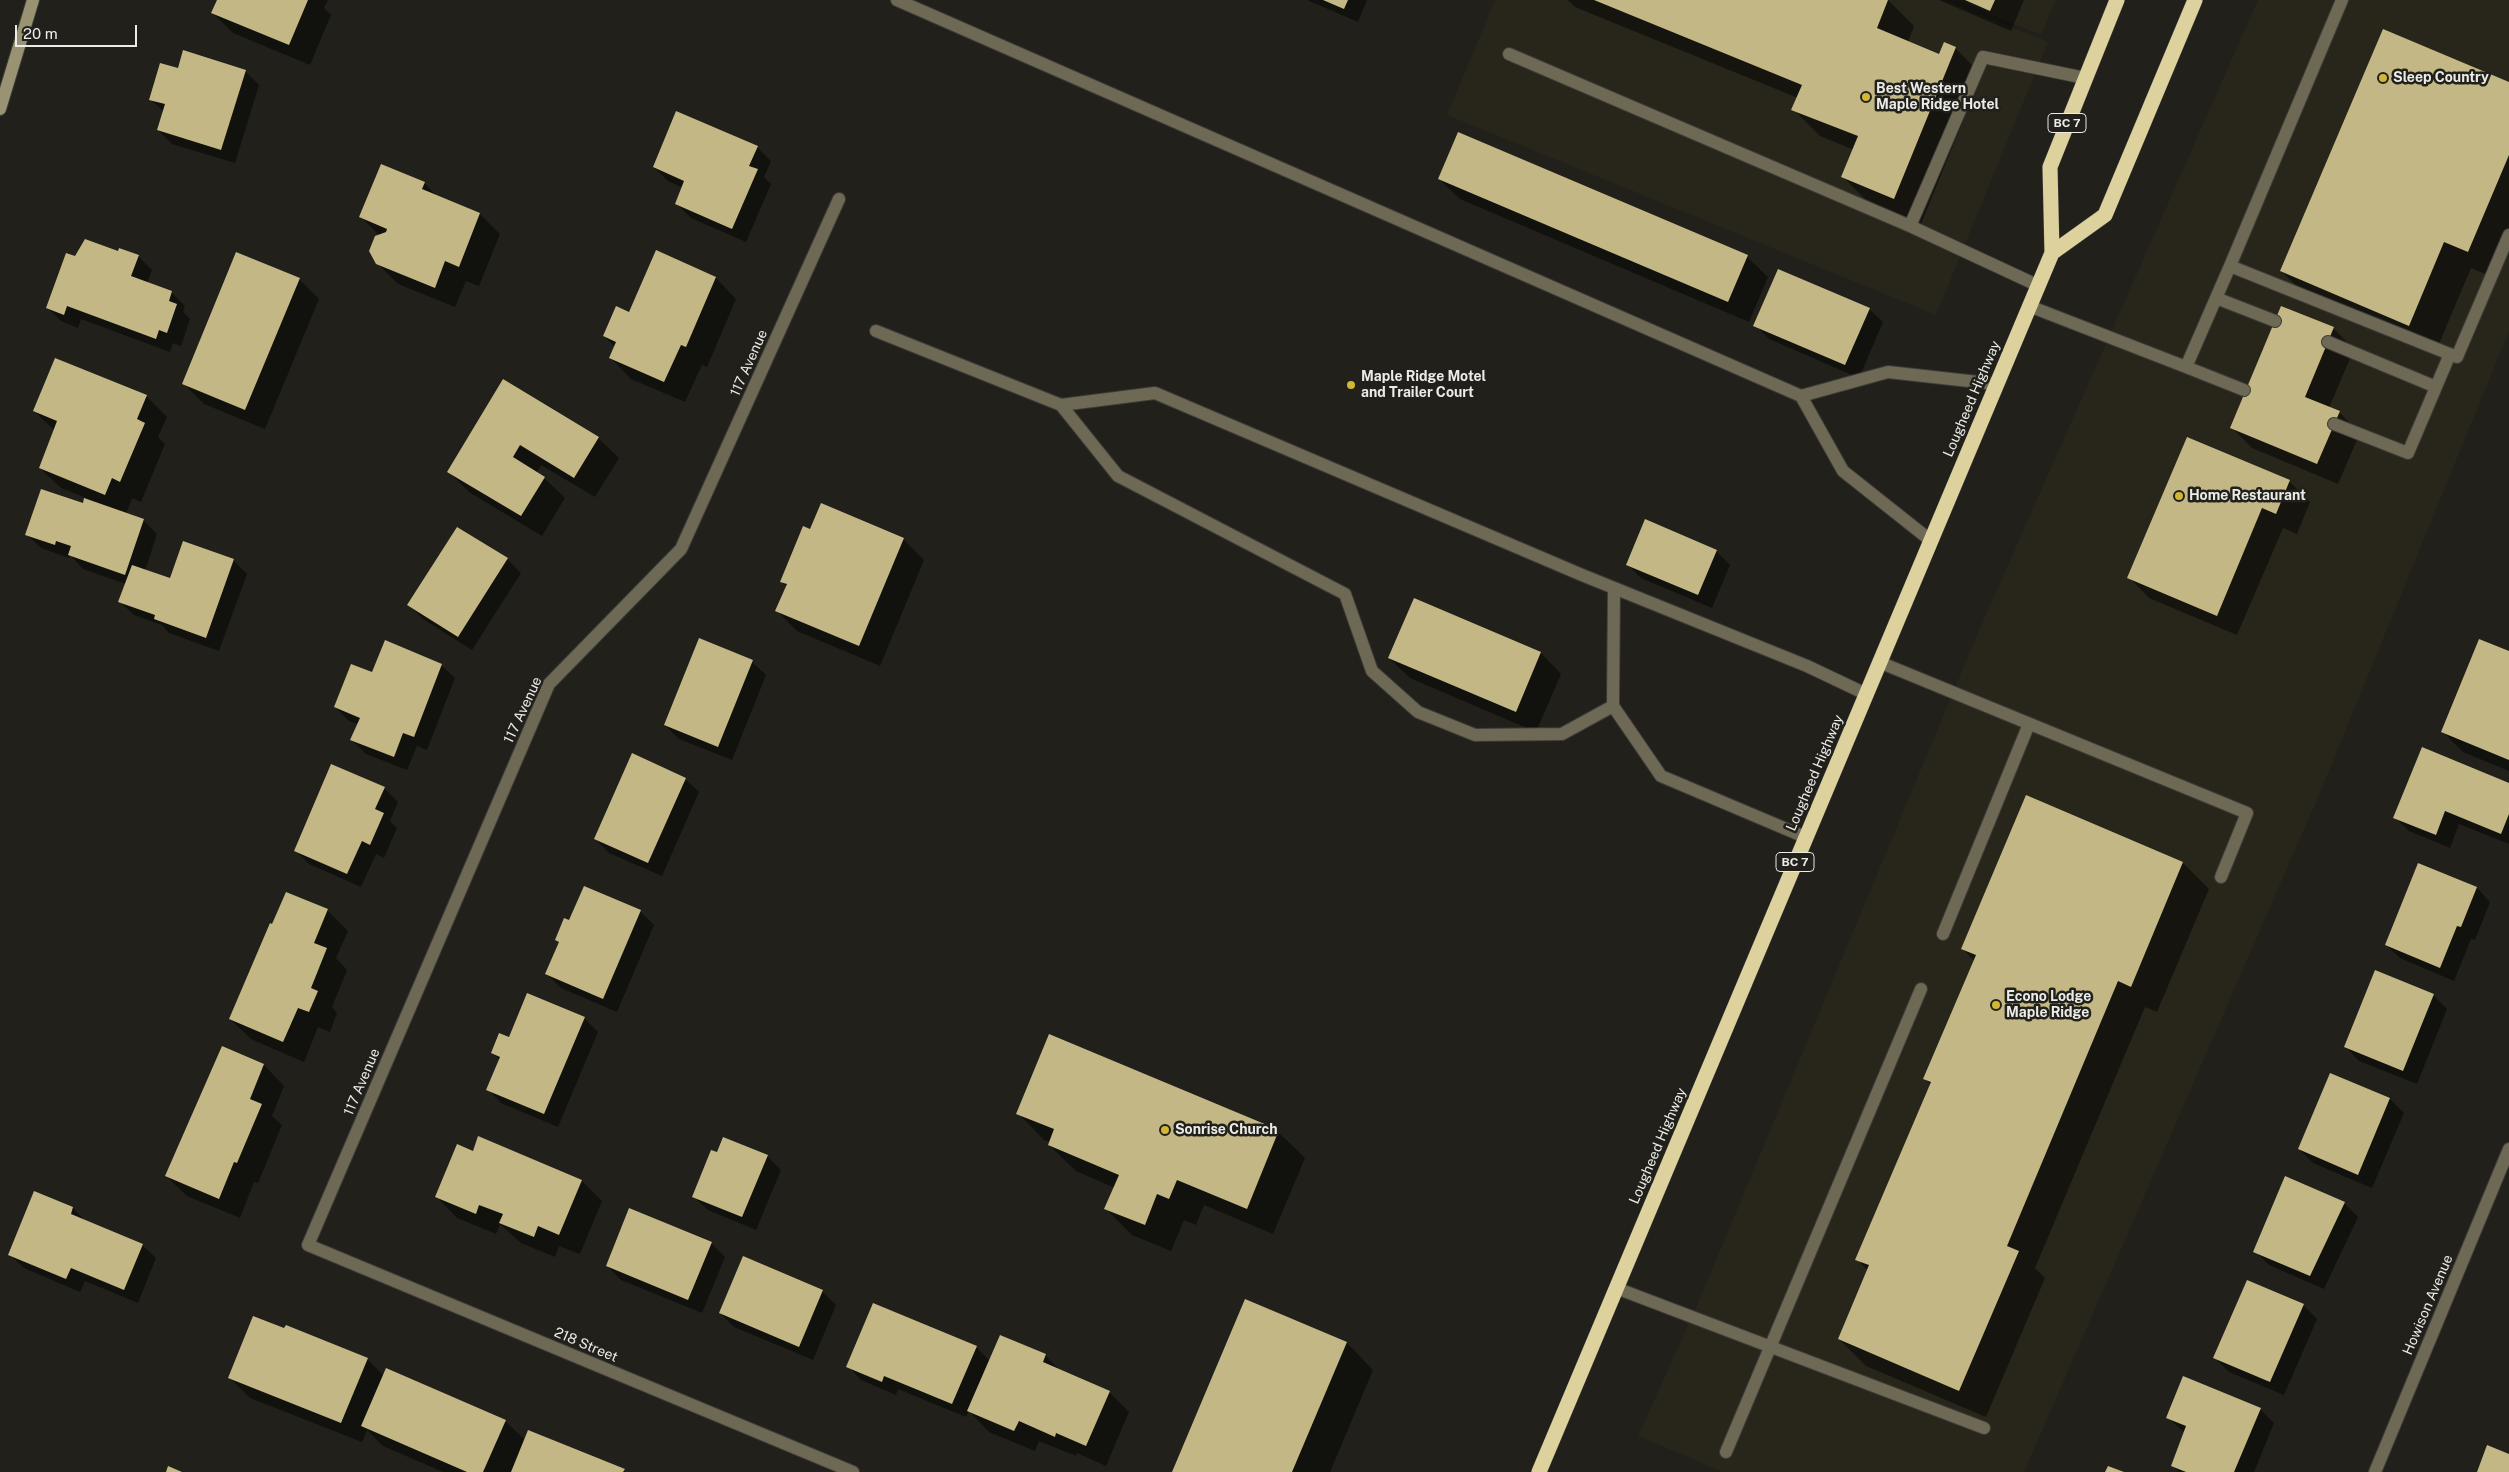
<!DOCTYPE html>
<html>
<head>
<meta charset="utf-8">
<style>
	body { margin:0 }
	#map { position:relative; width:2509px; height:1472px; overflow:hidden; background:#21201b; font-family:"Public Sans",sans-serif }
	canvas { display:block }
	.scale { position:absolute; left:15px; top:25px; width:122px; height:22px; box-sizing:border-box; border:2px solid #ebebe7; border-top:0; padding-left:6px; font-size:15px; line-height:18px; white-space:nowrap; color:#ebebe7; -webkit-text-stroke:4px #21201b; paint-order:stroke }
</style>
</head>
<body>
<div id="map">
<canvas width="2509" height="1472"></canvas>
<div class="scale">20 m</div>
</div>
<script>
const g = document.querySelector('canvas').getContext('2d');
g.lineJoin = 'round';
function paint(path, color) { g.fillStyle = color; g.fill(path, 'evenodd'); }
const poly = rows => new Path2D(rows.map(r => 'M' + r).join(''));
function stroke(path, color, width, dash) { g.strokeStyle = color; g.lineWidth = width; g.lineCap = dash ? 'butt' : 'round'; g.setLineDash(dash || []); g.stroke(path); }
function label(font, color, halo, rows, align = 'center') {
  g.font = font + ' "Public Sans",sans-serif'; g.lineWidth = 5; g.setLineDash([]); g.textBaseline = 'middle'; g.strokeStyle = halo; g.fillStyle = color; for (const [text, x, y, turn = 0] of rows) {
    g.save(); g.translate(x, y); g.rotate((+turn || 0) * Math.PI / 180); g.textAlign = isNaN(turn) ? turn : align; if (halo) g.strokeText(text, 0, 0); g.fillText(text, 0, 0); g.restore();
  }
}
paint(poly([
	[1495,0,1944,0,2048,42,1936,315,1447,115],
	[1956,0,2056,0,2041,35],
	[2258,0,2509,0,2509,331,2322,788,2024,1472,1723,1472,1638,1436,1698,1303,1977,635]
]), '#28261b');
paint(poly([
	[218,0,328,0,324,8,331,15,310,65,233,33,213,13],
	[1307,0,1367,0,1358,22],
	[1568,0,1888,0,1914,26,1908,42,1940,56,1955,48,1982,75,1921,224,1869,203,1842,176,1854,150,1820,136,1793,109,1798,98,1575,7],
	[1939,0,2024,0,2011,31],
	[179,70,245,71,259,85,235,163,172,144,158,130,164,112,150,99],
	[2509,83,2509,244,2495,278,2471,268,2436,351,2308,297,2281,271],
	[757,147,771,161,764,177,771,184,746,242,691,218,677,204,683,188,668,181,654,167],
	[1439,179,1747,257,1768,277,1749,322,1460,199],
	[424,183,437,196,480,214,500,234,479,286,466,281,455,307,398,284,377,263,380,236,361,217],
	[656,252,716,278,736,299,707,367,702,365,685,402,631,379,611,358,615,347,604,336,629,313],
	[138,256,152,270,147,283,171,292,185,306,183,312,190,319,181,346,173,343,170,352,81,319,78,328,61,321,47,307,76,258],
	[299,279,319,299,265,429,204,404,183,383],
	[2282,307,2334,329,2354,349,2329,408,2339,412,2360,433,2338,484,2252,448,2231,427],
	[1869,309,1883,322,1859,378,1769,339,1755,325],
	[56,359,147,397,167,417,158,437,165,444,141,502,132,498,126,514,143,520,157,534,145,571,171,580,233,560,247,574,219,651,169,633,162,625,134,615,120,602,126,584,83,569,70,555,69,558,41,548,27,535,84,505,86,498,61,488,40,468,55,431,34,411],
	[503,381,598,438,619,458,595,497,541,465,536,473,544,478,565,498,542,536,469,492,449,472],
	[2289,481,2310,502,2297,534,2283,528,2237,635,2149,598,2129,577],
	[810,531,903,539,924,560,880,666,797,631,777,611,787,587,782,582],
	[1716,551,1730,565,1712,608,1641,578,1627,564],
	[507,559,521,573,472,650,423,619,409,605],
	[1415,599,1541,653,1561,674,1536,732,1410,678,1389,658],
	[2509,653,2509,771,2463,752,2442,731],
	[752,662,766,675,732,760,679,739,665,725],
	[441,665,455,678,427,750,417,746,407,770,366,754,352,740,358,724,349,721,335,707],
	[332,766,384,788,398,802,390,821,397,828,384,858,376,854,361,887,309,864,295,850],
	[685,779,699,792,662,876,609,853,595,839],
	[2509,784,2509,844,2459,824,2450,848,2409,831,2395,817],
	[2183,863,2209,889,2157,1012,2145,1007,2035,1268,2045,1278,1986,1417,1866,1366,1839,1339,1868,1271,1857,1259,1931,1085,1925,1079,1974,961,1962,948],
	[2477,888,2490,902,2475,940,2471,939,2454,981,2400,958,2386,945],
	[327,910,348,931,336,958,347,970,332,1007,337,1013,330,1032,318,1027,304,1062,251,1039,230,1019],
	[640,911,654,925,617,1012,561,988,547,974,560,943,556,939,569,921],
	[2433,995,2447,1009,2417,1084,2359,1061,2346,1047],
	[584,1018,598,1032,558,1127,501,1103,488,1089,500,1060,493,1053,510,1039],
	[222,1048,264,1065,284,1086,272,1116,282,1125,258,1183,254,1182,240,1218,187,1196,166,1176],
	[2331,1074,2390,1099,2404,1113,2372,1188,2313,1163,2299,1149],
	[1018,1113,1278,1132,1305,1158,1273,1234,1204,1205,1196,1225,1184,1220,1171,1251,1132,1235,1106,1209,1115,1188,1076,1171,1049,1145,1050,1142,1044,1140],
	[718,1154,767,1156,781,1170,756,1230,708,1210,694,1197],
	[582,1181,602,1201,580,1254,559,1246,555,1257,521,1243,500,1224,496,1234,457,1218,437,1197],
	[35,1193,73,1208,86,1222,142,1245,156,1258,138,1303,85,1281,80,1292,24,1268,10,1255],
	[2344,1203,2358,1217,2324,1289,2269,1265,2255,1251],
	[711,1243,725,1257,702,1313,621,1280,607,1266],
	[822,1291,836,1305,813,1360,734,1327,720,1313],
	[1246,1300,1347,1343,1373,1370,1330,1472,1174,1472],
	[2303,1305,2317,1319,2284,1395,2229,1372,2215,1358],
	[976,1347,990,1361,1045,1355,1060,1371,1109,1392,1129,1412,1106,1466,1077,1453,1076,1456,1039,1441,1035,1451,989,1432,969,1411,966,1417,898,1389,896,1395,861,1380,848,1366],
	[367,1359,384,1376,505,1421,525,1440,626,1472,443,1472,383,1446,367,1430,362,1442,250,1398,230,1378],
	[2260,1409,2274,1423,2254,1472,2179,1472,2172,1465,2185,1433,2168,1418]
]), '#0007');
paint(poly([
	[217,0,308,0,289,45,211,13],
	[1323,0,1348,0,1344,9],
	[1594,0,1888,0,1877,28,1939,54,1944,42,1956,47,1894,199,1841,177,1858,136,1791,110,1802,85],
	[1965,0,1995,0,1990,11],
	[2383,29,2509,82,2509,155,2468,252,2444,242,2409,326,2280,271],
	[183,50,246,70,221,150,157,130,165,104,149,100,160,63,178,68],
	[676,111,758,146,749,166,758,169,732,229,675,204,684,181,653,167],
	[1458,132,1748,255,1728,302,1438,179],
	[381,164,425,182,422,189,480,213,459,267,445,261,435,288,376,264,369,251,375,236,386,232,387,229,359,217],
	[85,239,118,251,119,248,139,255,131,276,172,291,169,301,177,304,167,333,159,330,156,339,67,306,64,315,46,308,66,253,75,256],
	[656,250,716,277,686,347,681,345,664,382,609,358,616,342,603,336,616,306,629,312],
	[236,252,300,278,245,410,182,384],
	[1778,269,1870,308,1845,365,1753,326],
	[2281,306,2334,327,2305,397,2340,411,2317,464,2230,428],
	[55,358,147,395,137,419,145,423,120,482,112,478,105,495,39,468,57,421,33,411],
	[503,379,599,437,574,478,520,445,513,457,545,477,521,516,447,472],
	[2187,437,2290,480,2276,514,2262,508,2217,616,2127,578],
	[41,489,83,503,84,498,144,519,125,575,68,555,71,546,56,541,55,545,25,535],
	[821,503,904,538,859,646,775,611,787,584,780,582,803,526,810,529],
	[1645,519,1717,550,1698,595,1626,565],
	[457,527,508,558,458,637,407,605],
	[183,541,234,559,206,638,154,619,155,615,118,602,132,565,170,578],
	[1414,598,1541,652,1516,712,1388,658],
	[699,638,753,660,718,747,664,725],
	[2479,639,2509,651,2509,760,2441,732],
	[385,640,442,664,414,737,403,733,394,757,350,740,360,718,334,707,351,664,372,672],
	[2422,747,2509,783,2509,814,2501,834,2445,811,2436,835,2393,818],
	[632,753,686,778,648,863,594,839],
	[331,764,385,787,375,809,384,813,370,845,362,841,347,874,294,851],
	[2026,795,2183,862,2131,987,2118,981,2007,1246,2019,1251,1959,1391,1838,1339,1869,1265,1855,1260,1931,1082,1923,1079,1976,955,1961,949],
	[2418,863,2477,887,2461,927,2457,926,2440,968,2385,945],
	[584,886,641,910,603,999,545,974,559,942,555,940,564,918,569,920],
	[286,892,328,909,314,943,327,948,311,988,318,991,309,1012,298,1008,283,1042,229,1019,270,923,272,924],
	[2375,970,2434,994,2403,1071,2344,1047],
	[527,993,585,1017,544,1114,486,1090,500,1057,491,1053,499,1033,509,1037],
	[1049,1034,1279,1130,1247,1209,1177,1180,1169,1199,1157,1194,1145,1225,1104,1209,1119,1175,1048,1145,1054,1129,1016,1114],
	[222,1046,264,1064,250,1099,262,1104,237,1163,234,1162,219,1199,165,1176],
	[2330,1073,2390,1098,2358,1175,2298,1149],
	[478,1136,582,1180,559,1235,538,1226,534,1237,499,1223,503,1214,479,1205,476,1214,435,1197,457,1144,473,1151],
	[723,1137,768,1155,742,1217,692,1197,711,1150,717,1152],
	[2285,1176,2345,1202,2310,1276,2253,1252],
	[34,1191,73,1207,71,1214,143,1244,124,1290,71,1268,66,1279,8,1255],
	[629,1208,712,1242,688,1300,606,1266],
	[743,1256,823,1290,799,1347,719,1313],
	[2247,1280,2304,1304,2270,1382,2213,1358],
	[1245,1299,1347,1342,1292,1472,1172,1472],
	[873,1303,977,1346,952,1404,884,1376,882,1382,846,1367],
	[253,1316,284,1328,286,1325,368,1358,341,1423,228,1378],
	[1000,1335,1046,1354,1043,1362,1110,1391,1086,1446,1056,1433,1055,1437,1019,1421,1014,1431,967,1411],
	[386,1368,506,1420,483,1472,467,1472,361,1426],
	[2183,1376,2261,1408,2234,1472,2186,1472,2171,1466,2186,1426,2166,1418],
	[528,1430,625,1469,623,1472,511,1472],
	[2487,1445,2509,1454,2509,1472,2477,1472],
	[168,1466,182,1472,166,1472],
	[2108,1466,2124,1472,2105,1472]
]), '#c3b885');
const lane = poly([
	[897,0,1801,396],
	[2342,0,2230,266,2457,357,2509,235],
	[1509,54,1910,226],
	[2039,286,1910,226,1983,57,2085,78],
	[2216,298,2275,321],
	[2029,306,2186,367,2230,266],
	[876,331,1061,405,1155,393,1582,575,1807,666,1866,694],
	[2328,342,2436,387],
	[2186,367,2244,390],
	[1061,405,1118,476,1345,594,1372,671,1418,712,1475,735,1562,734,1613,706],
	[2334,424,2408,453,2450,354],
	[1930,540,1843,471,1801,396,1888,372,1996,384],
	[1614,588,1613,706,1661,776,1805,837],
	[1879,662,2247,813,2221,877],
	[1943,934,2029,724],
	[1616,1288,1984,1428],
	[1726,1452,1921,989]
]);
const street = poly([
	[839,199,681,549,549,684,308,1245,853,1472],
	[2375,1472,2509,1149]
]);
const secondary = poly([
	[0,109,33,0]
]);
const highway = poly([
	[2052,253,2105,215,2195,0],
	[1539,1472,2052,253,2050,167,2117,0]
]);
stroke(lane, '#3d3c38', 14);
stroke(street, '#3d3c38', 14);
stroke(secondary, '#3d3c38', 14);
stroke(highway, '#3d3c38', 16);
stroke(lane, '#6e6955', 12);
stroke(street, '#6e6955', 12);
stroke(secondary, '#9a9373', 12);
stroke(highway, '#ddd29e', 15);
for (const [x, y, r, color] of [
	[2383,78,5,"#d1b736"],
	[1866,97,5,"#d1b736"],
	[1351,385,5,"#d1b736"],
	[2179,496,5,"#d1b736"],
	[1996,1005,5,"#d1b736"],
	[1165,1130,5,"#d1b736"]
]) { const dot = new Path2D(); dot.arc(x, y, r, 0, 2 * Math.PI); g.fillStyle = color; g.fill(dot); stroke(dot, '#21201b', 2); }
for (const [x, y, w] of [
	[2067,123,38],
	[1795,862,38]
]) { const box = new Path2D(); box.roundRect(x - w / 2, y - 9.5, w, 19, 4); g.fillStyle = '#21201b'; g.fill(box); stroke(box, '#ebebe7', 1); }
label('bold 12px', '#ebebe7', null, [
	["BC 7",2067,123],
	["BC 7",1795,862]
]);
label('bold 14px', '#ebebe7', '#21201b', [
	["Sleep Country",2393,78],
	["Best Western",1876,89],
	["Maple Ridge Hotel",1876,105],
	["Maple Ridge Motel",1361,377],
	["and Trailer Court",1361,393],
	["Home Restaurant",2189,496],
	["Econo Lodge",2006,997],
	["Maple Ridge",2006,1013],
	["Sonrise Church",1175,1130]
], 'left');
label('14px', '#ebebe7', '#21201b', [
	["117 Avenue",749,363,-66],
	["Lougheed Highway",1972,399,-67],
	["117 Avenue",523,710,-65],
	["Lougheed Highway",1815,773,-67],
	["117 Avenue",362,1082,-67],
	["Lougheed Highway",1658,1146,-67],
	["Howison Avenue",2428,1305,-67],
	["218 Street",586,1345,23]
]);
</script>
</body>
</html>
